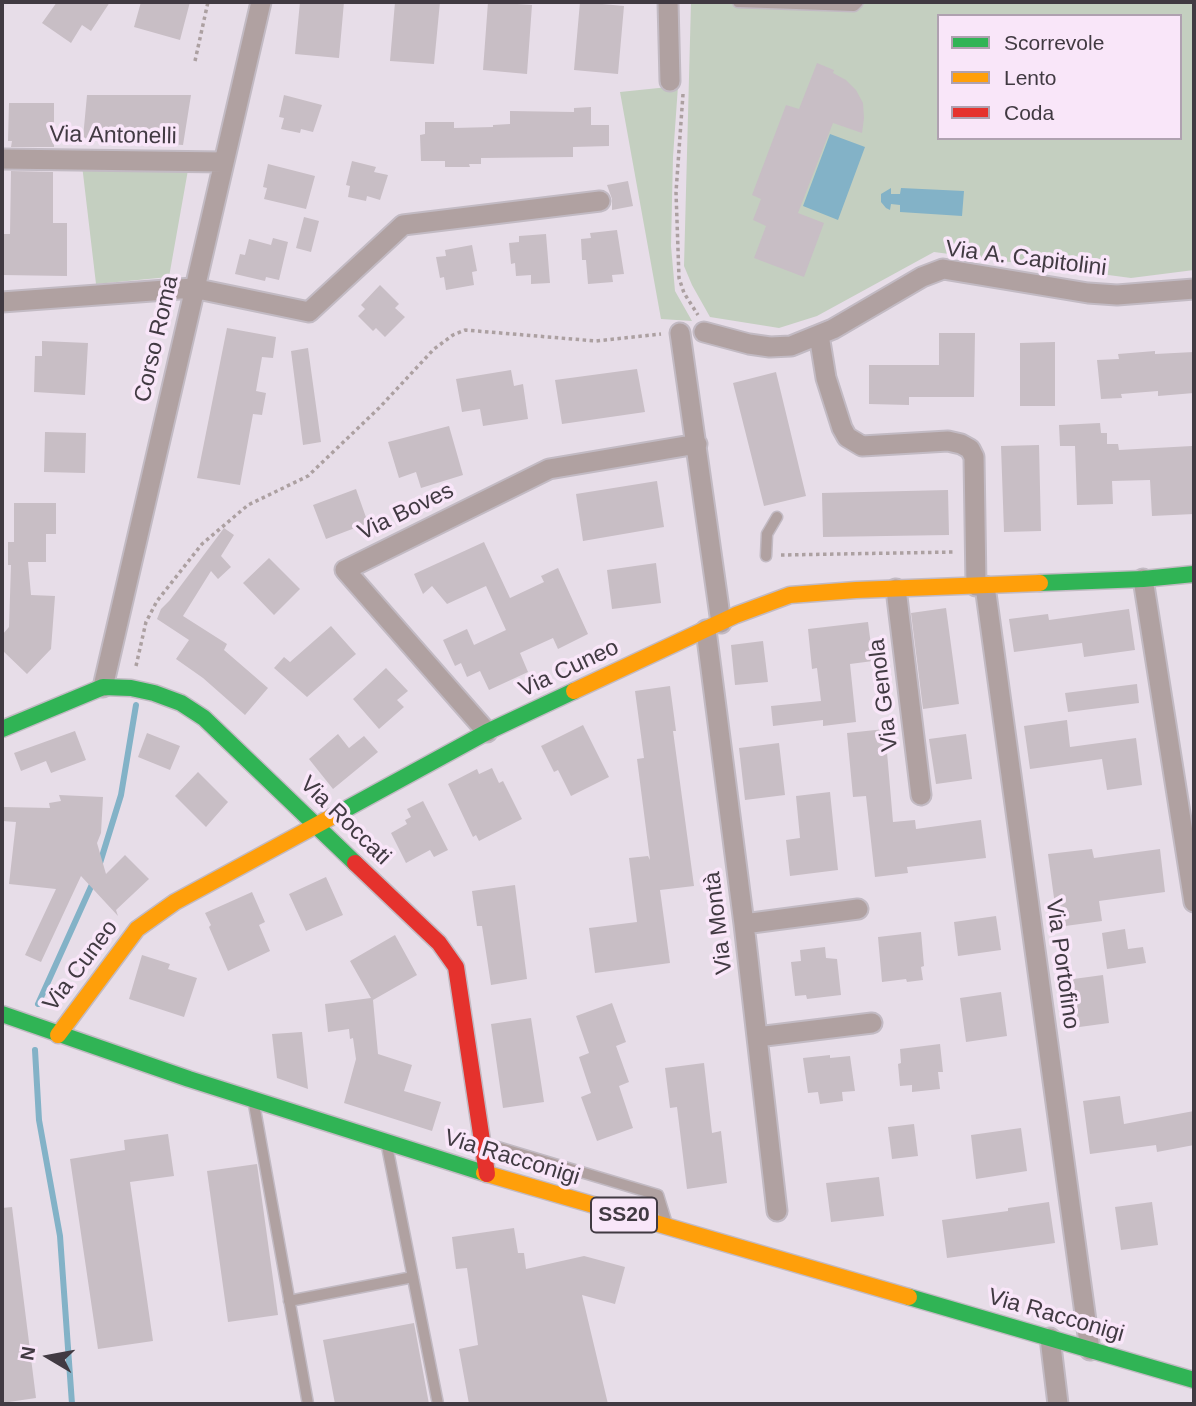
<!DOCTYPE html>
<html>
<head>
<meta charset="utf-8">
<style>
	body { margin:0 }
	#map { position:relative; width:1196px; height:1406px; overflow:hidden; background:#e7dde8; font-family:Helvetica,sans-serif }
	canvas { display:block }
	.frame { position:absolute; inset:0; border:4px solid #413a42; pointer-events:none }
	.legend { position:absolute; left:937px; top:14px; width:245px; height:126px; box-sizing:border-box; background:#f9e6f9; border:2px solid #afa1b0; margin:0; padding:9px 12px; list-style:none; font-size:21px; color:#413a42 }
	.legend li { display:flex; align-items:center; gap:14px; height:35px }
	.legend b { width:35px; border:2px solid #afa1b0 }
	.north { position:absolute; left:14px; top:1322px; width:70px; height:70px; -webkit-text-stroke:5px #f9e6f9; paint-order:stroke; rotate:280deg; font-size:19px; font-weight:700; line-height:28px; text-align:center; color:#413a42 }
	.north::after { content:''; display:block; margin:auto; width:24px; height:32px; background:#413a42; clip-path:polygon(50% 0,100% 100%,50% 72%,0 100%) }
</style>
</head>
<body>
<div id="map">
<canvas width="1196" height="1406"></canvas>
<div class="frame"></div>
<ul class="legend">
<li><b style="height:9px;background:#30b455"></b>Scorrevole</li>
<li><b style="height:9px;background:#ff9f0a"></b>Lento</li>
<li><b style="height:9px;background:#e5322d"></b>Coda</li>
</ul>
<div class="north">N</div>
</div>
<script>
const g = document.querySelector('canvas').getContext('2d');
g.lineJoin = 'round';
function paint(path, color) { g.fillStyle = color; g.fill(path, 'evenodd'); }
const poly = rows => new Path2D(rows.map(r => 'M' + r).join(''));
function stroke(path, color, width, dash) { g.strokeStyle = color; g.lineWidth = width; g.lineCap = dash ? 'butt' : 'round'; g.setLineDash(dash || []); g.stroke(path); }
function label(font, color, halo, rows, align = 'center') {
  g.font = font + ' Helvetica,sans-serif'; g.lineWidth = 7; g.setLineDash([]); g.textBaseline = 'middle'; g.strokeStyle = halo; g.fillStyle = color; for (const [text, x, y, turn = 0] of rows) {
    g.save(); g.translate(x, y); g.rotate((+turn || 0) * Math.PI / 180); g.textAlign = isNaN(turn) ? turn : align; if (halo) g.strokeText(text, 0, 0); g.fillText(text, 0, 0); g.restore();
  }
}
paint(poly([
	[691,2,1194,2,1194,270,1131,278,934,252,817,316,779,328,710,317,692,285,684,266],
	[939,16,1180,16,1180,138,939,138],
	[678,86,673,157,671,246,675,291,692,321,661,319,620,92],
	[82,165,188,170,169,277,96,284]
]), '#c4cfc0');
paint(poly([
	[830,134,865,147,838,220,803,206],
	[891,188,891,194,900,194,901,188,964,191,962,216,900,212,900,205,891,204,890,210,886,208,881,202,881,194]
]), '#83b2c7');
stroke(poly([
	[100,863,121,795,136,705],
	[38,1004,94,880],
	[35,1050,39,1120,60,1236,72,1404]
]), '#83b2c7', 6);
paint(poly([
	[57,2,110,2,91,31,82,25,71,43,42,23],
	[141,2,190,2,180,40,134,27],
	[300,2,344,2,339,58,295,54],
	[395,2,440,2,434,64,390,61],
	[488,2,532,5,527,74,483,70],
	[580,2,624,6,618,74,574,70],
	[817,63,834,70,833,73,846,80,856,90,863,103,864,118,862,133,833,123,798,213,824,223,804,277,754,258,766,226,753,220,761,199,752,195,786,105,799,109],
	[87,95,191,95,183,145,83,138],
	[284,95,322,105,313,132,301,129,300,133,281,129,284,118,279,117],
	[9,103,54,103,54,147,11,147,12,141,8,141],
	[591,107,591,125,609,125,609,146,573,147,573,157,481,158,481,164,469,164,470,167,445,167,445,161,421,161,420,135,425,134,425,122,454,122,454,128,493,127,493,125,510,124,510,111,574,112,574,108],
	[352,161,376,167,374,172,388,175,380,200,367,196,366,201,348,197,350,186,346,185],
	[268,164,315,176,306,209,264,199,267,188,263,187],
	[11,171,53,172,53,223,67,223,67,276,2,275,2,234,10,234],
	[628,181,633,206,612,210,612,199,607,185],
	[304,217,319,221,311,252,296,248],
	[617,230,624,274,612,275,613,282,588,284,586,260,582,260,581,239,591,238,590,233],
	[546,234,550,283,531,284,531,275,516,276,515,263,511,264,509,243,519,242,519,236],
	[273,238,288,242,279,280,266,277,265,281,235,274,240,254,245,255,249,239,271,245],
	[472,245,477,271,472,272,474,285,446,290,444,277,440,278,436,257,446,256,445,250],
	[380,285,399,304,395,308,405,317,385,337,376,328,373,331,358,316,365,309,361,305],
	[227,328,276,337,273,358,262,357,256,391,266,393,262,415,253,414,240,485,197,478],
	[939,333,975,333,974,397,909,397,909,405,869,404,869,365,939,365],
	[42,341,88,343,85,395,34,392,35,356,42,356],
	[1055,342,1055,406,1020,406,1020,343],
	[308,348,321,442,303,445,291,351],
	[1155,351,1155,354,1194,352,1194,393,1158,396,1158,391,1121,394,1122,398,1101,399,1097,360,1119,359,1118,354],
	[637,369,645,412,562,424,555,380],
	[511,370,514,386,523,384,528,419,483,426,480,409,462,412,456,379],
	[776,372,806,496,764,506,733,383],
	[1100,423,1101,433,1107,433,1107,444,1118,444,1119,450,1192,446,1194,514,1152,516,1150,480,1112,481,1113,504,1077,505,1075,446,1060,446,1059,425],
	[449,426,463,475,421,488,416,472,399,478,388,442],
	[45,432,86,433,85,473,44,472],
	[1039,445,1041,531,1004,532,1001,446],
	[657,481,664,527,583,541,576,494],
	[356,489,368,523,326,539,313,505],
	[948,490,949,535,823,537,822,493],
	[14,503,56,503,56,534,46,534,46,562,28,562,31,595,55,596,51,649,27,674,2,650,2,635,9,627,11,565,8,565,8,542,14,542],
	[224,528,234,535,221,556,231,567,218,579,211,571,183,616,227,644,224,650,268,688,245,715,203,678,176,659,189,640,157,619,161,609,170,600],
	[484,542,510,598,544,582,541,576,558,568,588,634,558,649,553,638,520,653,528,672,489,690,480,671,467,677,461,663,455,666,443,640,467,629,474,645,506,630,486,586,447,604,432,586,423,594,414,574],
	[269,558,300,589,274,615,243,583],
	[656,563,661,603,612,609,607,570],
	[946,608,959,704,923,709,911,613],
	[1129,609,1135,650,1084,657,1082,643,1014,652,1009,619,1048,614,1049,620],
	[868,622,873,661,850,664,856,722,823,726,823,720,773,726,771,706,821,701,817,668,812,669,808,629],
	[331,626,356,654,307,697,274,668,284,657,290,662],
	[763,641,768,682,735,685,731,645],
	[386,668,408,691,397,700,404,707,379,729,353,699],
	[1137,684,1139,703,1068,712,1065,693],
	[670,686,676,731,673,731,694,886,660,890,670,963,595,973,589,928,637,922,629,858,648,856,650,860,637,759,644,758,635,691],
	[1067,720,1070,747,1136,738,1142,785,1107,790,1102,759,1030,769,1024,726],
	[583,725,609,777,571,796,558,770,554,772,541,746],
	[885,729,893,822,915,820,916,829,981,820,986,858,907,867,908,873,875,877,866,796,853,797,847,733],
	[75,731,86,760,51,773,46,761,21,771,14,753],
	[147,733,180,746,170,770,138,757],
	[338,734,349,748,364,736,378,752,333,789,309,759],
	[966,734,972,779,936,784,929,739],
	[779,743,785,795,745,800,739,748],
	[492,768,499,783,503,781,522,819,479,841,476,835,473,837,448,784,477,769,479,774],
	[198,772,228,802,206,827,175,796],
	[830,792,838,870,790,876,786,840,800,838,796,796],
	[59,795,103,797,101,833,97,843,106,874,125,855,149,879,116,910,118,916,81,876,41,962,25,955,56,889,9,884,16,822,2,821,2,807,50,808,49,803,61,801],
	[423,801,448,850,434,857,430,850,406,863,391,833,407,824,405,820,411,817,407,809],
	[1092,849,1094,858,1160,849,1165,892,1099,901,1102,921,1058,927,1048,854],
	[326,877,343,915,306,931,289,894],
	[515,885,527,979,491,985,482,926,477,926,472,891],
	[252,892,265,922,259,925,270,951,228,971,209,927,211,925,205,913],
	[996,916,1001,950,958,956,954,922],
	[1125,929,1128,949,1143,947,1146,963,1107,969,1102,933],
	[921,932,924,966,921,967,923,980,907,982,906,979,882,982,878,937],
	[395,935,417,975,373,1000,378,1054,412,1065,404,1091,441,1102,432,1131,344,1103,356,1059,353,1038,350,1039,349,1029,328,1032,325,1004,371,998,350,961],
	[825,947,826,958,837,959,841,995,807,999,806,995,795,996,791,962,801,961,800,950],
	[142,955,170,964,168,969,197,978,184,1017,129,999],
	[1103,975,1109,1023,1072,1028,1066,980],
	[1001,992,1007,1036,966,1042,960,998],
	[612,1003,626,1042,616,1046,629,1082,619,1086,633,1128,597,1141,581,1097,591,1093,579,1057,589,1053,576,1016],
	[531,1018,544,1102,503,1108,491,1024],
	[302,1032,308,1089,277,1078,272,1034],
	[940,1044,943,1072,938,1072,940,1089,912,1092,912,1085,900,1086,898,1064,901,1063,900,1049],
	[830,1055,830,1058,850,1056,855,1091,842,1092,843,1101,820,1104,818,1092,808,1093,803,1058],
	[704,1063,712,1133,721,1131,727,1183,687,1189,677,1107,670,1108,665,1068],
	[1120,1096,1124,1124,1194,1111,1194,1145,1157,1152,1156,1145,1090,1154,1083,1101],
	[914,1124,918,1156,892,1159,888,1127],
	[1021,1128,1027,1171,976,1179,971,1135],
	[168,1134,174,1176,130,1182,153,1341,98,1349,70,1159,125,1150,124,1140],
	[257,1164,278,1315,228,1322,207,1171],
	[879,1177,884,1216,831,1222,826,1183],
	[1049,1202,1055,1243,947,1258,942,1220,1008,1211,1008,1208],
	[1152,1202,1158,1245,1121,1250,1115,1207],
	[12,1207,36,1398,2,1403,2,1208],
	[514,1228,518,1253,524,1253,526,1269,584,1256,625,1267,615,1304,582,1295,608,1404,469,1404,459,1349,478,1345,467,1268,456,1269,452,1237],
	[414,1323,429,1404,335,1404,323,1340]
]), '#c8bec5');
const lane = poly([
	[738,2,854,6,858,2],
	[766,556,767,534,777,517],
	[254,1104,308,1404],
	[484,1143,658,1195,666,1221],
	[387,1146,438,1404],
	[289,1301,413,1277]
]);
const street = poly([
	[668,2,670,81],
	[2,159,223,162],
	[2,302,193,288,309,312,403,225,600,201],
	[704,332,749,344,770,347,791,346,833,329,922,277,943,269,1088,293,1117,295,1194,289],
	[680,333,721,623],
	[819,335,826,378,842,428,847,437,862,446,948,441,961,444,970,449,974,457,976,586],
	[1143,579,1194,902],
	[985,586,1090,1350],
	[896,589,921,795],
	[706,630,744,924,777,1211],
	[103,687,261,2],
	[487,732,345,570,549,469,697,444],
	[744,924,858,909],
	[757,1037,872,1023],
	[1050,1338,1058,1404]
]);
const fast = poly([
	[1040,583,1143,579,1194,574],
	[2,729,103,687,131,688,154,693,181,703,204,718,355,863],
	[337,814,487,732,574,691],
	[2,1014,189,1079,484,1173],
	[909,1297,1194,1380]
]);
const slow = poly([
	[574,691,736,615,790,595,856,590,1040,583],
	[58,1035,137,929,175,902,337,814],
	[484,1173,909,1297]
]);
const jam = poly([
	[355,863,439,943,456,967,487,1174]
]);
stroke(lane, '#c2bac3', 13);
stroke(street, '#c2bac3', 23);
stroke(fast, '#c2bac3', 19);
stroke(slow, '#c2bac3', 19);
stroke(jam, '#c2bac3', 19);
stroke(poly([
	[195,61,208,2],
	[683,94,676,192,679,278,684,293,698,315],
	[781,555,955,552],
	[136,666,146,622,157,601,202,544,248,505,308,476,380,407,434,349,453,335,465,330,596,341,661,334]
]), '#aca0a1', 3.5, [3.5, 3.5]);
stroke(lane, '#b0a1a1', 10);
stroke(street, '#b0a1a1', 19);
stroke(fast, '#30b455', 16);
stroke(slow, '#ff9f0a', 16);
stroke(jam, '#e5322d', 16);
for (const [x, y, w] of [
	[624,1215,66]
]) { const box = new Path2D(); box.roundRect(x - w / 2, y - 17.5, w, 35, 5); g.fillStyle = '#f9e6f9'; g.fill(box); stroke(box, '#413a42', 2); }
label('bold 21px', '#413a42', null, [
	["SS20",624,1215]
]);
label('23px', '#413a42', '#f9e6f9', [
	["Via Antonelli",113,136,1],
	["Via A. Capitolini",1026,259,7],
	["Corso Roma",157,339,-77],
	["Via Boves",406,512,-26],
	["Via Cuneo",569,669,-25],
	["Via Genola",884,695,-97],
	["Via Roccati",345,821,44],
	["Via Montà",719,923,-97],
	["Via Portofino",1062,964,82],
	["Via Cuneo",81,966,-53],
	["Via Racconigi",512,1158,17],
	["Via Racconigi",1056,1316,16]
]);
</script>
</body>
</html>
